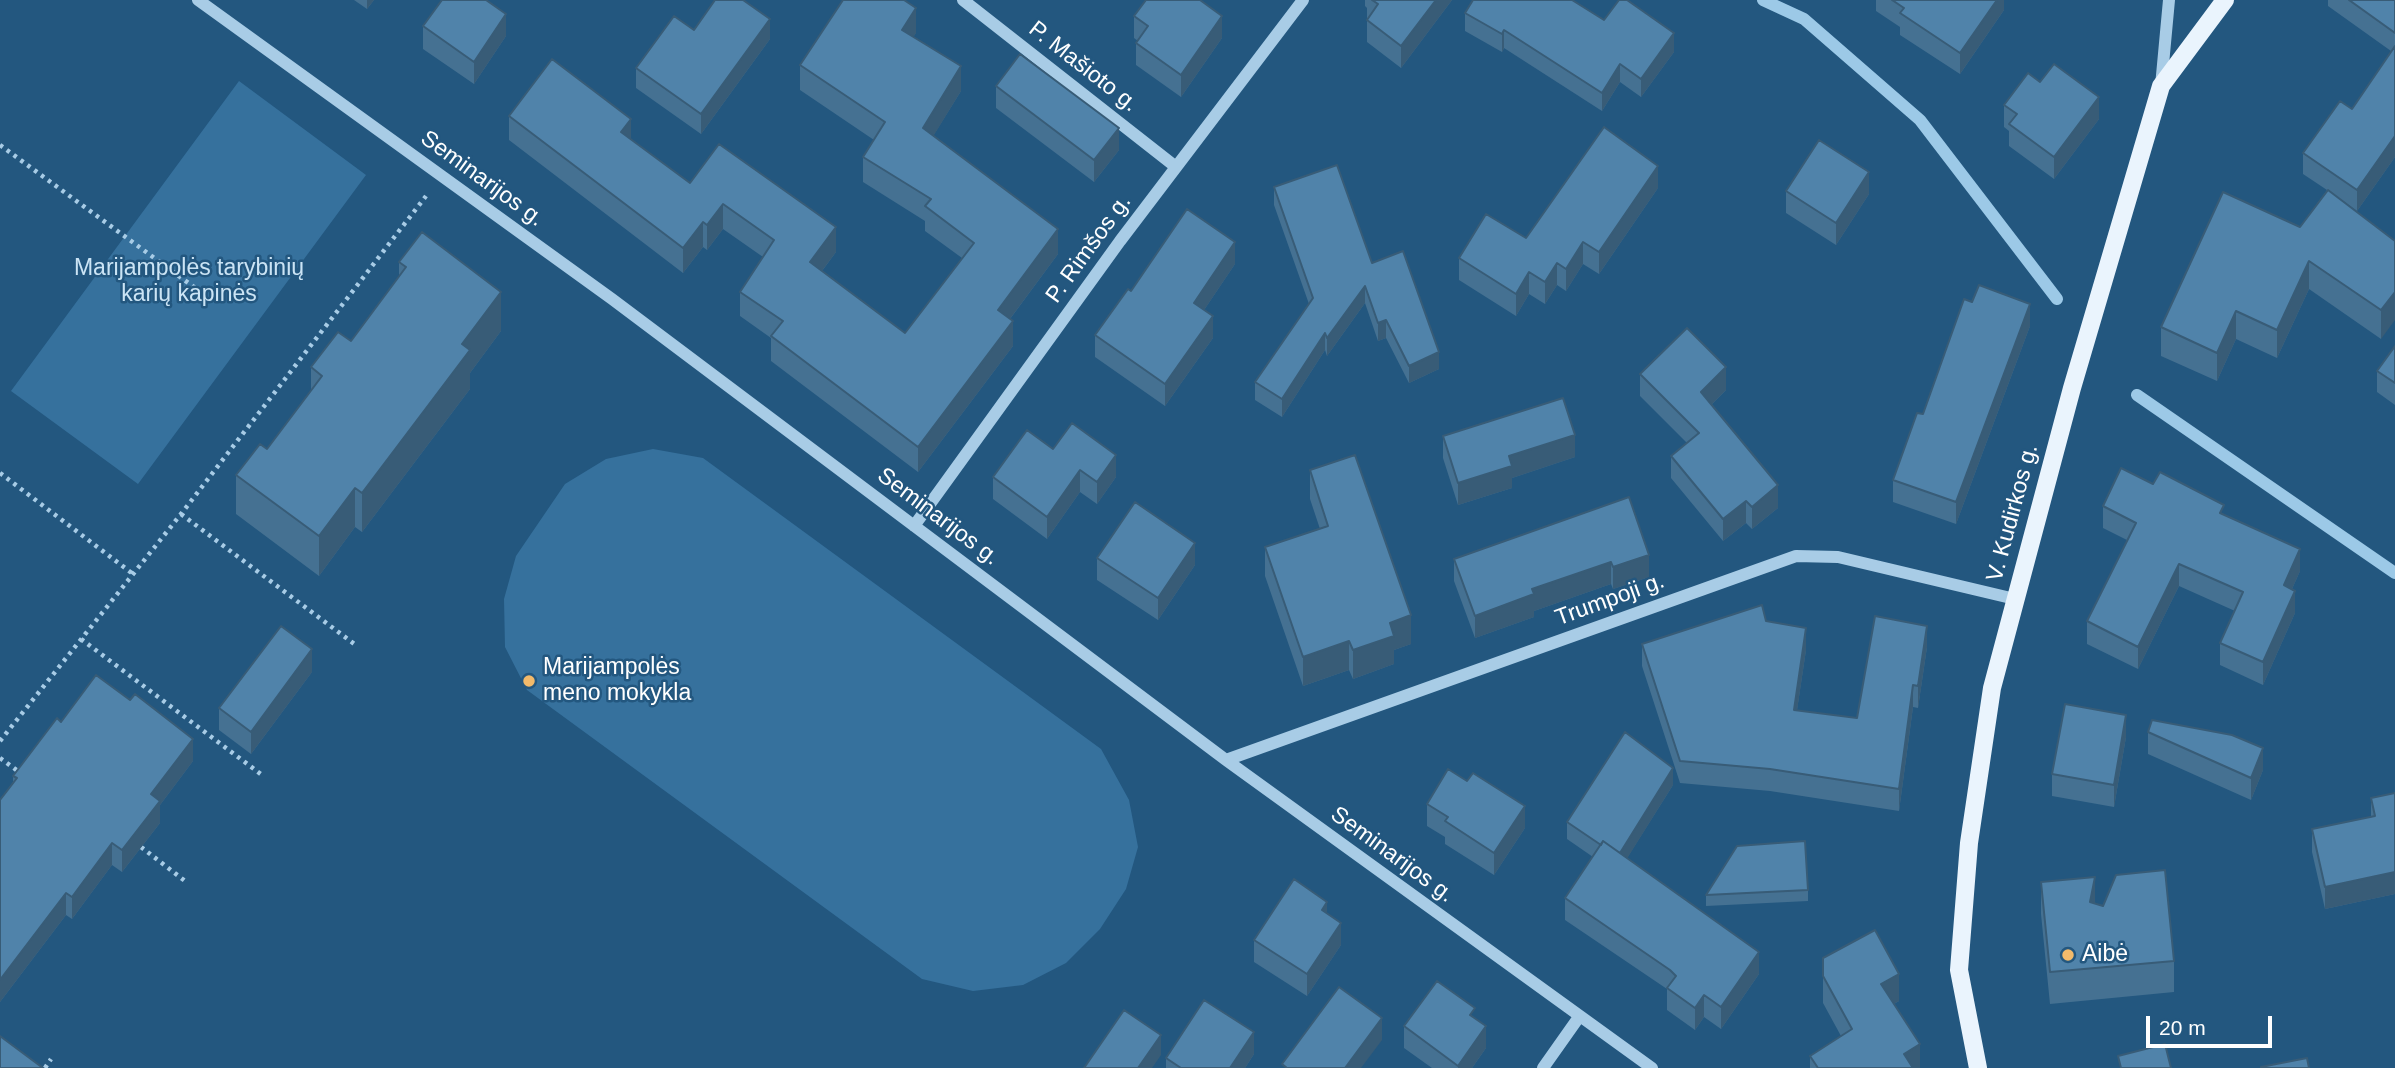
<!DOCTYPE html>
<html>
<head>
<meta charset="utf-8">
<style>
	body { margin:0 }
	#map { position:relative; width:2395px; height:1068px; overflow:hidden; background:#23577f; font-family:Arial,sans-serif }
	canvas { display:block }
	.scale { position:absolute; left:2146px; top:1016px; width:126px; height:32px; box-sizing:border-box; border:4px solid #fff; border-top:0; padding-left:9px; font-size:21px; line-height:24px; white-space:nowrap; color:#fff; -webkit-text-stroke:5px #23577f; paint-order:stroke }
</style>
</head>
<body>
<div id="map">
<canvas width="2395" height="1068"></canvas>
<div class="scale">20 m</div>
</div>
<script>
const g = document.querySelector('canvas').getContext('2d');
g.lineJoin = 'round';
function paint(path, color) { g.fillStyle = color; g.fill(path, 'evenodd'); }
const poly = rows => new Path2D(rows.map(r => 'M' + r).join(''));
function stroke(path, color, width, dash) { g.strokeStyle = color; g.lineWidth = width; g.lineCap = dash ? 'butt' : 'round'; g.setLineDash(dash || []); g.stroke(path); }
function label(font, color, halo, rows, align = 'center') {
  g.font = font + ' Arial,sans-serif'; g.lineWidth = 5; g.setLineDash([]); g.textBaseline = 'middle'; g.strokeStyle = halo; g.fillStyle = color; for (const [text, x, y, turn = 0] of rows) {
    g.save(); g.translate(x, y); g.rotate((+turn || 0) * Math.PI / 180); g.textAlign = isNaN(turn) ? turn : align; if (halo) g.strokeText(text, 0, 0); g.fillText(text, 0, 0); g.restore();
  }
}
paint(poly([
	[239,81,366,175,138,484,11,391],
	[653,449,703,458,1101,749,1129,800,1138,847,1126,889,1100,929,1066,963,1023,985,973,991,922,979,527,690,505,647,504,599,516,556,565,484,606,459]
]), '#36719d');
stroke(poly([
	[1763,0,1804,19,1920,120,2057,299],
	[2137,395,2395,573]
]), '#9cc9e7', 12);
stroke(poly([
	[0,145,198,290],
	[0,473,133,574],
	[181,514,357,646],
	[81,639,262,775],
	[0,741,181,514,426,196],
	[0,758,22,774],
	[141,847,185,881],
	[45,1068,51,1059]
]), '#a8cce6', 4.5, [3.5, 5]);
stroke(poly([
	[198,0,612,299,1226,760,1652,1068],
	[963,0,1176,167],
	[2161,86,2169,0],
	[914,526,1120,241,1303,0],
	[1226,760,1796,556,1838,557,2015,599],
	[1543,1068,1579,1017]
]), '#a8cce6', 12);
stroke(poly([
	[1978,1068,1959,970,1969,843,1992,688,2072,388,2161,86,2225,0]
]), '#eaf4fd', 18);
paint(poly([
	[354,0,374,0,367,9],
	[1365,0,1452,0,1401,68,1367,42,1367,8,1365,6],
	[1876,0,2004,0,2004,10,1960,74,1900,35,1900,27,1876,11],
	[2328,0,2395,0,2395,157,2357,211,2336,196,2395,241,2381,339,2309,289,2277,358,2236,339,2217,381,2161,356,2161,327,2300,227,2327,190,2303,174,2303,153,2352,109,2391,51,2328,6],
	[1465,13,1604,20,1674,52,1641,97,1620,82,1602,111,1504,48,1502,52,1465,31],
	[1134,16,1222,38,1181,97,1136,65,1136,43,1138,41,1134,38],
	[423,26,506,36,474,84,423,49],
	[694,30,770,39,701,134,636,88,636,68],
	[916,33,913,37,961,91,933,136,1058,254,1010,319,1013,346,918,472,771,361,771,338,740,316,740,292,763,257,723,229,707,250,703,247,683,273,509,140,509,116,631,139,690,183,836,252,822,271,905,333,962,258,925,231,925,221,863,182,863,157,874,140,800,90,800,65],
	[2040,82,2099,119,2054,179,2009,146,2009,131,2004,127,2004,105],
	[996,86,1119,150,1094,182,996,108],
	[1274,187,1372,263,1439,369,1409,383,1386,338,1378,341,1365,303,1327,356,1325,350,1282,417,1255,400,1255,382,1309,304,1274,205],
	[1658,188,1599,274,1583,264,1566,291,1557,285,1545,304,1529,294,1516,316,1459,280,1459,258,1526,238],
	[1786,191,1869,194,1836,245,1786,213],
	[399,262,501,331,470,373,470,389,362,532,355,527,319,576,236,514,236,475,267,449,311,391,311,367,351,341,399,276],
	[1235,264,1204,310,1213,338,1165,406,1095,357,1095,335,1131,291],
	[2030,326,1956,524,1893,502,1893,480,1923,414],
	[2395,346,2395,405,2377,392,2377,371],
	[1640,374,1726,390,1711,405,1778,508,1752,529,1746,523,1723,541,1671,478,1671,456,1687,443,1640,396],
	[1443,436,1575,457,1512,478,1512,488,1458,505,1443,458],
	[1053,449,1116,477,1097,504,1080,492,1047,539,993,499,993,477],
	[1310,470,1411,644,1394,650,1394,664,1353,679,1349,670,1303,686,1265,576,1265,547,1320,529,1310,499],
	[2153,484,2224,515,2300,571,2292,589,2295,613,2263,685,2220,665,2220,643,2235,611,2179,586,2138,669,2087,644,2087,621,2127,540,2103,528,2103,506],
	[1629,497,1649,577,1613,589,1611,584,1534,611,1534,617,1475,638,1454,581,1454,559],
	[1097,558,1195,565,1158,620,1097,580],
	[1766,621,1806,650,1797,710,1857,718,1927,647,1918,708,1913,707,1899,811,1770,791,1680,783,1642,666,1642,644],
	[312,672,251,754,219,730,219,708],
	[61,722,193,761,160,805,160,823,122,872,112,865,72,919,66,915,0,1002,0,800,13,782,13,776],
	[2148,732,2263,770,2251,800,2148,754],
	[2126,737,2114,807,2052,796,2052,774],
	[1673,785,1627,858,1759,974,1721,1029,1704,1017,1695,1030,1667,1010,1667,989,1565,920,1565,898,1593,857,1567,839,1567,822],
	[2395,793,2395,894,2325,909,2312,852,2312,829,2371,817,2371,798],
	[1427,804,1525,828,1494,875,1445,844,1445,837,1427,826],
	[2041,882,2095,903,2174,961,2174,992,2050,1004,2041,914],
	[1808,890,1808,901,1706,906,1706,895],
	[1254,940,1341,945,1307,996,1254,962],
	[1823,958,1899,1001,1894,1004,1920,1068,1810,1068,1810,1056,1841,1036,1823,1003],
	[1404,1026,1486,1048,1472,1068,1432,1068,1404,1048],
	[1254,1054,1245,1068,1166,1068,1166,1058]
]), '#457192');
paint(poly([
	[367,0,374,0,367,9],
	[1436,0,1452,0,1401,68,1401,46],
	[1997,0,2004,0,2004,10,1960,74,1960,53],
	[916,8,916,33,902,55,902,30],
	[506,14,506,36,474,84,474,62],
	[1222,16,1222,38,1181,97,1181,75],
	[770,19,770,39,701,134,701,114],
	[1504,30,1504,48,1502,52,1502,34],
	[1674,33,1674,52,1641,97,1641,79],
	[1620,64,1620,82,1602,111,1602,93],
	[961,66,961,91,923,153,923,128],
	[2099,97,2099,119,2054,179,2054,157],
	[631,119,631,144,621,132],
	[1119,128,1119,150,1094,182,1094,160],
	[2395,136,2395,157,2357,211,2357,190],
	[1658,166,1658,188,1599,274,1599,252],
	[1869,172,1869,194,1836,245,1836,223],
	[723,204,723,229,707,250,707,225],
	[703,222,703,247,683,273,683,248],
	[836,227,836,252,810,287,810,262],
	[1058,229,1058,254,998,335,998,310],
	[1235,242,1235,264,1194,325,1194,303],
	[1583,242,1583,264,1566,291,1566,269],
	[2309,261,2309,289,2277,358,2277,330],
	[1557,263,1557,285,1545,304,1545,282],
	[1529,272,1529,294,1516,316,1516,294],
	[1365,286,1365,303,1327,356,1327,338],
	[501,292,501,331,470,373,470,389,362,532,362,493,462,344],
	[2395,292,2395,320,2381,339,2381,310],
	[2030,304,2030,326,1956,524,1956,502],
	[2236,311,2236,339,2217,381,2217,353],
	[1213,316,1213,338,1165,406,1165,384],
	[1386,320,1386,338,1378,341,1378,323],
	[1013,321,1013,346,918,472,918,447],
	[1325,333,1325,350,1282,417,1282,399],
	[1439,352,1439,369,1409,383,1409,366],
	[1726,367,1726,390,1701,415,1701,392],
	[1575,435,1575,457,1512,478,1512,488,1458,505,1458,483,1509,456],
	[1116,455,1116,477,1097,504,1097,482],
	[1080,470,1080,492,1047,539,1047,517],
	[1778,485,1778,508,1752,529,1752,507],
	[355,488,355,527,319,576,319,536],
	[1746,501,1746,523,1723,541,1723,519],
	[1195,543,1195,565,1158,620,1158,598],
	[2300,549,2300,571,2284,607,2284,585],
	[1649,555,1649,577,1613,589,1613,567],
	[1611,562,1611,584,1534,611,1534,617,1475,638,1475,616,1532,589],
	[2179,564,2179,586,2138,669,2138,647],
	[2295,591,2295,613,2263,685,2263,662],
	[1411,615,1411,644,1394,650,1394,664,1353,679,1353,650,1390,623],
	[1927,626,1927,647,1918,708,1918,686],
	[1806,628,1806,650,1794,731,1794,710],
	[1349,641,1349,670,1303,686,1303,657],
	[312,649,312,672,251,754,251,732],
	[1913,685,1913,707,1899,811,1899,789],
	[2126,715,2126,737,2114,807,2114,785],
	[193,739,193,761,160,805,160,823,122,872,122,850,151,794],
	[2263,748,2263,770,2251,800,2251,778],
	[1673,768,1673,785,1618,873,1618,856],
	[1525,806,1525,828,1494,875,1494,853],
	[112,843,112,865,72,919,72,897],
	[2395,872,2395,894,2325,909,2325,887],
	[2095,877,2095,908,2090,902],
	[66,893,66,915,0,1002,0,980],
	[1327,902,1327,924,1322,910],
	[1341,923,1341,945,1307,996,1307,974],
	[1759,952,1759,974,1721,1029,1721,1007],
	[1899,974,1899,1001,1881,1011,1881,984],
	[1704,995,1704,1017,1695,1030,1695,1008],
	[1382,1018,1382,1040,1361,1068,1345,1068],
	[1486,1026,1486,1048,1472,1068,1458,1068,1458,1066],
	[1254,1032,1254,1054,1245,1068,1230,1068],
	[1161,1035,1161,1055,1152,1068,1138,1068],
	[1920,1044,1920,1068,1904,1068,1904,1054]
]), '#385c77');
const building = poly([
	[442,0,486,0,506,14,474,62,423,26,442,0],
	[715,0,743,0,770,19,701,114,636,68,674,16,694,30,715,0],
	[843,0,904,0,916,8,902,30,961,66,923,128,1058,229,998,310,1013,321,918,447,771,336,783,321,740,292,774,240,723,204,707,225,703,222,683,248,509,116,552,59,631,119,621,132,690,183,719,144,836,227,810,262,905,333,974,243,925,206,931,199,863,157,885,122,800,65,843,0],
	[1146,0,1200,0,1222,16,1181,75,1136,43,1148,26,1134,16,1146,0],
	[1372,0,1436,0,1401,46,1367,20,1378,4,1372,0],
	[1473,0,1572,0,1604,20,1619,0,1627,0,1674,33,1641,79,1620,64,1602,93,1504,30,1502,34,1465,13,1473,0],
	[1892,0,1997,0,1960,53,1900,13,1904,8,1892,0],
	[2349,0,2395,0,2395,33,2349,0],
	[2395,46,2395,136,2357,190,2303,153,2340,101,2352,109,2395,46],
	[1020,54,1119,128,1094,160,996,86,1020,54],
	[2054,64,2099,97,2054,157,2009,124,2017,114,2004,105,2028,73,2040,82,2054,64],
	[1604,127,1658,166,1599,252,1583,242,1566,269,1557,263,1545,282,1529,272,1516,294,1459,258,1486,214,1526,238,1604,127],
	[1819,140,1869,172,1836,223,1786,191,1819,140],
	[1337,165,1372,263,1403,251,1439,352,1409,366,1386,320,1378,323,1365,286,1327,338,1325,333,1282,399,1255,382,1313,298,1274,187,1337,165],
	[2328,190,2395,241,2395,292,2381,310,2309,261,2277,330,2236,311,2217,353,2161,327,2223,192,2300,227,2328,190],
	[1187,209,1235,242,1194,303,1213,316,1165,384,1095,335,1128,289,1131,291,1187,209],
	[422,232,501,292,462,344,470,350,362,493,355,488,319,536,236,475,260,444,267,449,322,376,311,367,338,332,351,341,406,267,399,262,422,232],
	[1979,285,2030,304,1956,502,1893,480,1917,413,1923,414,1964,299,1972,302,1979,285],
	[1687,328,1726,367,1701,392,1778,485,1752,507,1746,501,1723,519,1671,456,1699,433,1640,374,1687,328],
	[2395,346,2395,383,2377,371,2395,346],
	[1563,398,1575,435,1509,456,1512,466,1458,483,1443,436,1563,398],
	[1072,423,1116,455,1097,482,1080,470,1047,517,993,477,1027,430,1053,449,1072,423],
	[1355,455,1411,615,1390,623,1394,636,1353,650,1349,641,1303,657,1265,547,1328,526,1310,470,1355,455],
	[2121,468,2153,484,2160,472,2224,505,2220,513,2300,549,2284,585,2295,591,2263,662,2220,643,2243,592,2179,564,2138,647,2087,621,2136,523,2103,506,2121,468],
	[1629,497,1649,555,1613,567,1611,562,1532,589,1534,594,1475,616,1454,559,1629,497],
	[1135,502,1195,543,1158,598,1097,558,1135,502],
	[1762,605,1766,621,1806,628,1794,710,1857,718,1875,616,1927,626,1918,686,1913,685,1899,789,1770,769,1680,761,1642,644,1762,605],
	[281,626,312,649,251,732,219,708,281,626],
	[96,675,130,700,135,694,193,739,151,794,160,801,122,850,112,843,72,897,66,893,0,980,0,800,17,778,13,776,57,718,61,722,96,675],
	[2065,704,2126,715,2114,785,2052,774,2065,704],
	[2152,720,2232,735,2263,748,2251,778,2148,732,2152,720],
	[1625,732,1673,768,1620,853,1603,841,1601,845,1567,822,1625,732],
	[1448,769,1467,781,1473,773,1525,806,1494,853,1445,821,1448,817,1427,804,1448,769],
	[2395,793,2395,872,2325,887,2312,829,2375,816,2371,798,2395,793],
	[1603,841,1759,952,1721,1007,1704,995,1695,1008,1667,988,1676,976,1670,970,1565,898,1603,841],
	[1805,841,1808,890,1706,895,1737,846,1805,841],
	[2165,870,2174,961,2050,972,2041,882,2095,877,2090,902,2103,906,2116,875,2165,870],
	[1294,879,1327,902,1322,910,1341,923,1307,974,1254,940,1294,879],
	[1875,930,1899,974,1881,984,1920,1044,1904,1054,1913,1068,1818,1068,1810,1056,1852,1029,1823,976,1823,958,1875,930],
	[1437,981,1475,1008,1470,1015,1486,1026,1458,1066,1404,1026,1437,981],
	[1339,987,1382,1018,1345,1068,1287,1068,1282,1064,1339,987],
	[1204,1000,1254,1032,1230,1068,1181,1068,1166,1058,1204,1000],
	[1124,1010,1161,1035,1138,1068,1084,1068,1124,1010],
	[0,1036,43,1068,0,1068,0,1036],
	[2165,1044,2171,1068,2121,1068,2118,1056,2165,1044],
	[2307,1058,2309,1068,2261,1068,2261,1067,2307,1058]
]);
paint(building, '#5083aa');
stroke(building, '#385c77', 2);
for (const [x, y, r, color] of [
	[529,681,7,"#f2ba6b"],
	[2068,955,7,"#f2ba6b"]
]) { const dot = new Path2D(); dot.arc(x, y, r, 0, 2 * Math.PI); g.fillStyle = color; g.fill(dot); stroke(dot, '#23577f', 2.5); }
label('23px', '#fff', '#23577f', [
	["P. Mašioto g.",1083,67,38],
	["Seminarijos g.",482,179,36],
	["P. Rimšos g.",1089,249,-54],
	["V. Kudirkos g.",2013,513,-75],
	["Seminarijos g.",938,517,37],
	["Trumpoji g.",1610,600,-20],
	["Seminarijos g.",1392,855,36]
]);
label('23px', '#cbe4f5', '#23577f', [
	["Marijampolės tarybinių",189,269],
	["karių kapinės",189,295]
]);
label('23px', '#fff', '#23577f', [
	["Marijampolės",543,668],
	["meno mokykla",543,694],
	["Aibė",2082,955]
], 'left');
</script>
</body>
</html>
